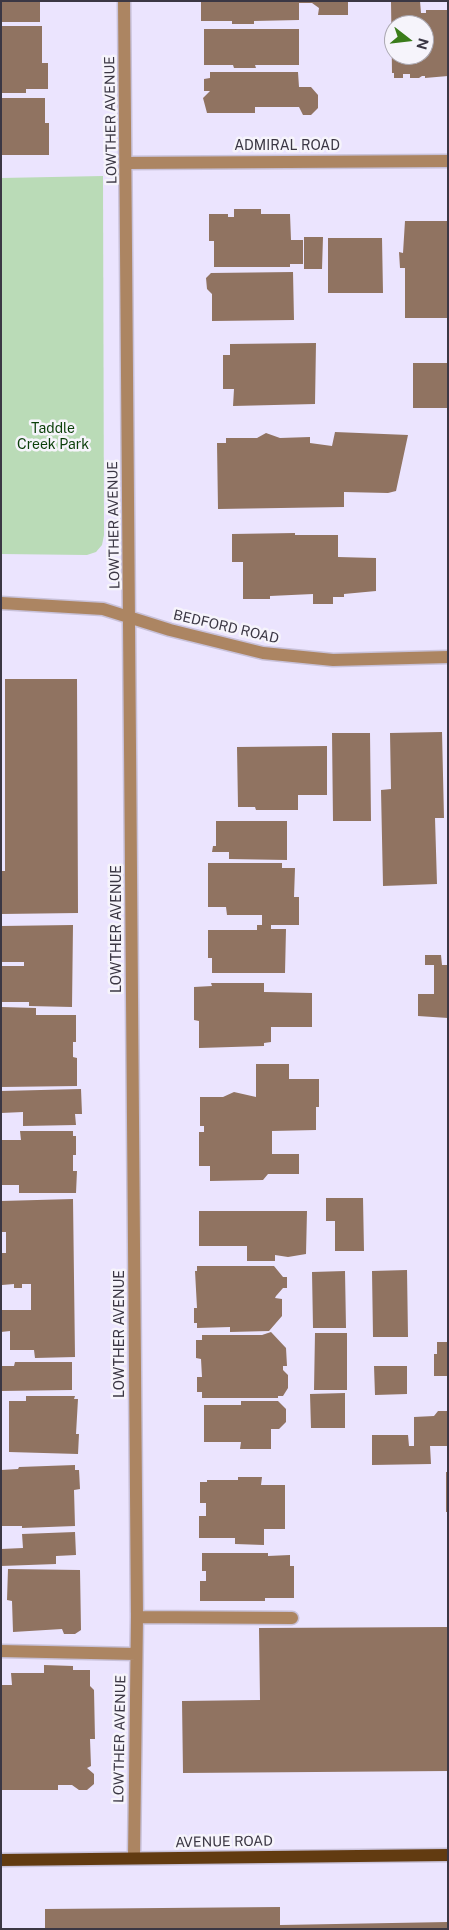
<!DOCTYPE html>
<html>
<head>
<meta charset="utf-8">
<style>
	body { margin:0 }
	#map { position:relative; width:449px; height:1930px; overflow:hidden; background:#ebe4fe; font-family:"Public Sans",sans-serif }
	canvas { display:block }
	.frame { position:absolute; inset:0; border:2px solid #3b3744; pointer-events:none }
	.north { position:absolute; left:384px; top:15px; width:50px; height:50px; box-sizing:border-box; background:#f6f4fb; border:1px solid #aba8b2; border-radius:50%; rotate:106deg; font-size:14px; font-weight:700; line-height:20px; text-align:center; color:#3b3744 }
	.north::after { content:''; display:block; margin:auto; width:18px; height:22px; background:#3b7c1b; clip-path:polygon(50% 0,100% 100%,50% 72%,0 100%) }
</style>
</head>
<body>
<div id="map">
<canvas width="449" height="1930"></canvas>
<div class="frame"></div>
<div class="north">N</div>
</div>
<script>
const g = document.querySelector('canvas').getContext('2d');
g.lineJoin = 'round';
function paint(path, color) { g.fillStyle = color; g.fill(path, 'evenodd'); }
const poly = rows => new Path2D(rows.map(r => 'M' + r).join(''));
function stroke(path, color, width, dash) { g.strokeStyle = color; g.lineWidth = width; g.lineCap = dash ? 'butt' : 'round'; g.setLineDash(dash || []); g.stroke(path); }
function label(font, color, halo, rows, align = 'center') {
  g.font = font + ' "Public Sans",sans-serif'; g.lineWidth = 5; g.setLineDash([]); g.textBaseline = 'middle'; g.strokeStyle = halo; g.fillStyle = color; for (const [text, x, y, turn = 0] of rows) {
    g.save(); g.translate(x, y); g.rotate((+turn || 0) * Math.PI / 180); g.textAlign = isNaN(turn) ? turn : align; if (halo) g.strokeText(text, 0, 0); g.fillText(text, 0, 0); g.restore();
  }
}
paint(poly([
	[103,176,104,535,102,545,96,552,87,555,1,554,1,178]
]), '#badbb7');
paint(poly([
	[1,1,40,1,40,22,1,22],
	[201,1,348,1,348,15,318,15,319,8,312,3,299,3,299,20,254,21,254,24,232,24,232,21,201,21],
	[391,1,420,1,421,13,426,13,426,10,448,10,448,76,425,78,425,76,422,76,419,78,410,78,410,74,403,74,403,78,394,78,394,73,392,73],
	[394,25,424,25,424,55,394,55],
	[1,26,42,26,42,63,48,63,48,89,26,89,26,93,1,93],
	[204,29,299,29,299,65,255,65,256,68,234,68,233,65,204,65],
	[210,72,298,72,299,87,311,87,318,95,318,108,311,115,303,115,299,107,255,107,255,113,207,113,203,98,210,91,204,91,204,79,210,78],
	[1,98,45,98,45,123,49,123,49,155,1,155],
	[234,209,261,209,261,214,290,214,291,240,303,240,303,264,290,264,290,267,214,267,214,241,209,241,209,214,228,214,228,217,234,217],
	[405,221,448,221,448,318,405,318,405,268,400,268,399,252,403,253],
	[304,237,323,237,322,269,304,269],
	[328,238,382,238,383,293,328,293],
	[293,272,294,320,212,321,212,294,207,289,206,278,211,273],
	[316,343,315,404,233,406,234,389,223,389,223,355,230,355,230,344],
	[413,363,448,363,448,408,413,408],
	[335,432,408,435,396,491,388,493,344,492,344,507,218,509,217,443,226,443,226,438,257,438,266,433,280,438,310,437,310,443,332,446],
	[295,533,295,535,338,535,338,557,376,558,376,591,344,594,344,597,333,597,333,604,313,604,313,594,270,596,270,599,243,599,243,562,232,562,232,534],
	[5,679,77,679,78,913,1,914,1,871,5,871],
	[442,732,444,818,435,818,437,884,383,886,381,790,391,789,390,733],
	[332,733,370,733,371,821,333,821],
	[327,746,327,795,298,795,298,810,256,810,255,807,238,807,237,747],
	[216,821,287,821,287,860,229,859,229,852,212,852,213,846,216,846],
	[208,863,282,863,282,868,295,868,294,897,299,897,299,925,271,925,271,929,286,929,285,973,212,973,212,958,208,958,208,930,257,930,257,925,262,925,262,915,227,915,226,907,208,907],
	[73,925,72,1007,29,1006,29,1002,1,1002,1,966,24,966,24,962,1,962,1,926],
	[425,955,441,955,442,965,448,965,448,1018,418,1016,418,994,434,994,434,965,425,965],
	[211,983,264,983,264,992,312,993,312,1027,271,1027,271,1042,264,1043,264,1046,199,1048,199,1021,194,1020,194,987,212,986],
	[1,1007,36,1008,36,1015,76,1015,76,1042,73,1042,73,1057,77,1058,77,1086,1,1087],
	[256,1064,289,1064,289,1079,319,1079,319,1107,316,1107,316,1130,272,1131,272,1154,299,1154,299,1174,268,1174,263,1180,210,1181,210,1166,199,1166,199,1132,204,1132,204,1126,200,1126,200,1097,223,1097,234,1092,256,1097],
	[81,1089,82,1114,75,1114,76,1125,23,1126,23,1112,1,1113,1,1091],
	[20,1131,73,1131,73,1136,76,1136,76,1155,73,1155,73,1171,77,1171,76,1193,19,1193,19,1185,1,1185,1,1140,21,1140],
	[326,1198,363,1198,364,1251,335,1251,335,1221,326,1221],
	[73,1199,75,1357,35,1358,34,1350,10,1350,10,1331,1,1332,1,1310,31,1310,31,1284,22,1284,22,1288,14,1288,14,1284,2,1285,1,1253,6,1253,6,1232,1,1232,1,1201],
	[199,1211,307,1211,306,1254,288,1257,275,1255,275,1261,247,1261,247,1246,199,1246],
	[197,1266,274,1266,283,1277,287,1277,287,1288,283,1288,276,1296,275,1298,282,1299,282,1316,269,1331,230,1332,230,1327,197,1328,197,1323,194,1323,194,1308,197,1308,195,1271,197,1271],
	[407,1270,408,1337,373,1337,372,1271],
	[345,1271,346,1328,313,1328,312,1272],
	[271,1332,286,1348,287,1366,283,1366,283,1370,288,1375,288,1388,283,1396,278,1396,278,1398,202,1398,202,1392,197,1392,197,1377,202,1377,201,1359,196,1358,196,1340,202,1340,202,1335,262,1335],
	[315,1333,347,1333,347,1390,314,1390],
	[437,1342,448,1342,448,1376,434,1376,434,1354,437,1354],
	[15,1362,72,1362,72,1390,1,1391,1,1366,14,1366],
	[374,1366,407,1366,407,1394,375,1395],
	[345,1393,345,1428,311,1428,310,1394],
	[26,1396,75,1396,74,1399,78,1399,76,1434,79,1434,78,1454,9,1452,9,1401,26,1401],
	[241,1401,278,1401,286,1409,286,1422,279,1429,271,1429,271,1449,240,1449,241,1442,204,1442,204,1405,241,1405],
	[438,1411,448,1411,448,1446,430,1446,431,1464,372,1465,372,1435,408,1435,409,1446,414,1446,414,1417,434,1416],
	[75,1465,75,1470,79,1470,80,1489,74,1490,75,1526,22,1528,22,1526,1,1526,1,1470,18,1469,19,1467],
	[446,1472,448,1472,448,1512,446,1512],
	[238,1477,262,1477,261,1485,285,1485,285,1529,264,1529,264,1545,235,1544,235,1538,199,1538,199,1516,206,1516,206,1503,200,1503,200,1482,207,1482,207,1480,238,1480],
	[75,1532,76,1555,56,1556,56,1564,1,1566,1,1549,23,1548,22,1534],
	[202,1553,268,1553,268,1556,290,1555,290,1566,294,1566,294,1598,265,1598,265,1601,200,1601,200,1581,206,1581,206,1571,202,1571],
	[8,1569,80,1570,81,1630,75,1634,64,1634,62,1629,13,1632,12,1601,7,1600],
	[448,1627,448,1771,183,1773,182,1701,260,1700,259,1628],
	[44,1665,73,1666,73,1670,90,1670,90,1686,94,1690,95,1739,90,1739,91,1766,87,1768,94,1774,94,1784,87,1790,79,1790,72,1785,58,1785,58,1790,1,1790,1,1685,12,1685,11,1673,44,1673],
	[280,1907,280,1925,448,1922,448,1929,45,1929,45,1909]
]), '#907361');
const minor = poly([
	[124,1,137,1617,134,1857],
	[126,163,448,161],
	[1,603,103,609,170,630,263,653,333,660,448,657],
	[137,1617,292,1618],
	[1,1651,136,1654]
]);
const major = poly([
	[1,1860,448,1855]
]);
stroke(minor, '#c8c1d9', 15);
stroke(major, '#c8c1d9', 15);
stroke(minor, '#ac8562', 12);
stroke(major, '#623b11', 12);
label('14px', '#3b3744', '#f6f4fb', [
	["LOWTHER AVENUE",111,120,-91],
	["ADMIRAL ROAD",287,146],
	["LOWTHER AVENUE",114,525,-91],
	["BEDFORD ROAD",226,627,13],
	["LOWTHER AVENUE",117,929,-90],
	["LOWTHER AVENUE",120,1334,-90],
	["LOWTHER AVENUE",120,1739,-89],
	["AVENUE ROAD",224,1842,-1]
]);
label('14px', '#0b3f09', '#f6f4fb', [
	["Taddle",53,429],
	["Creek Park",53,445]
]);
</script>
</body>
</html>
